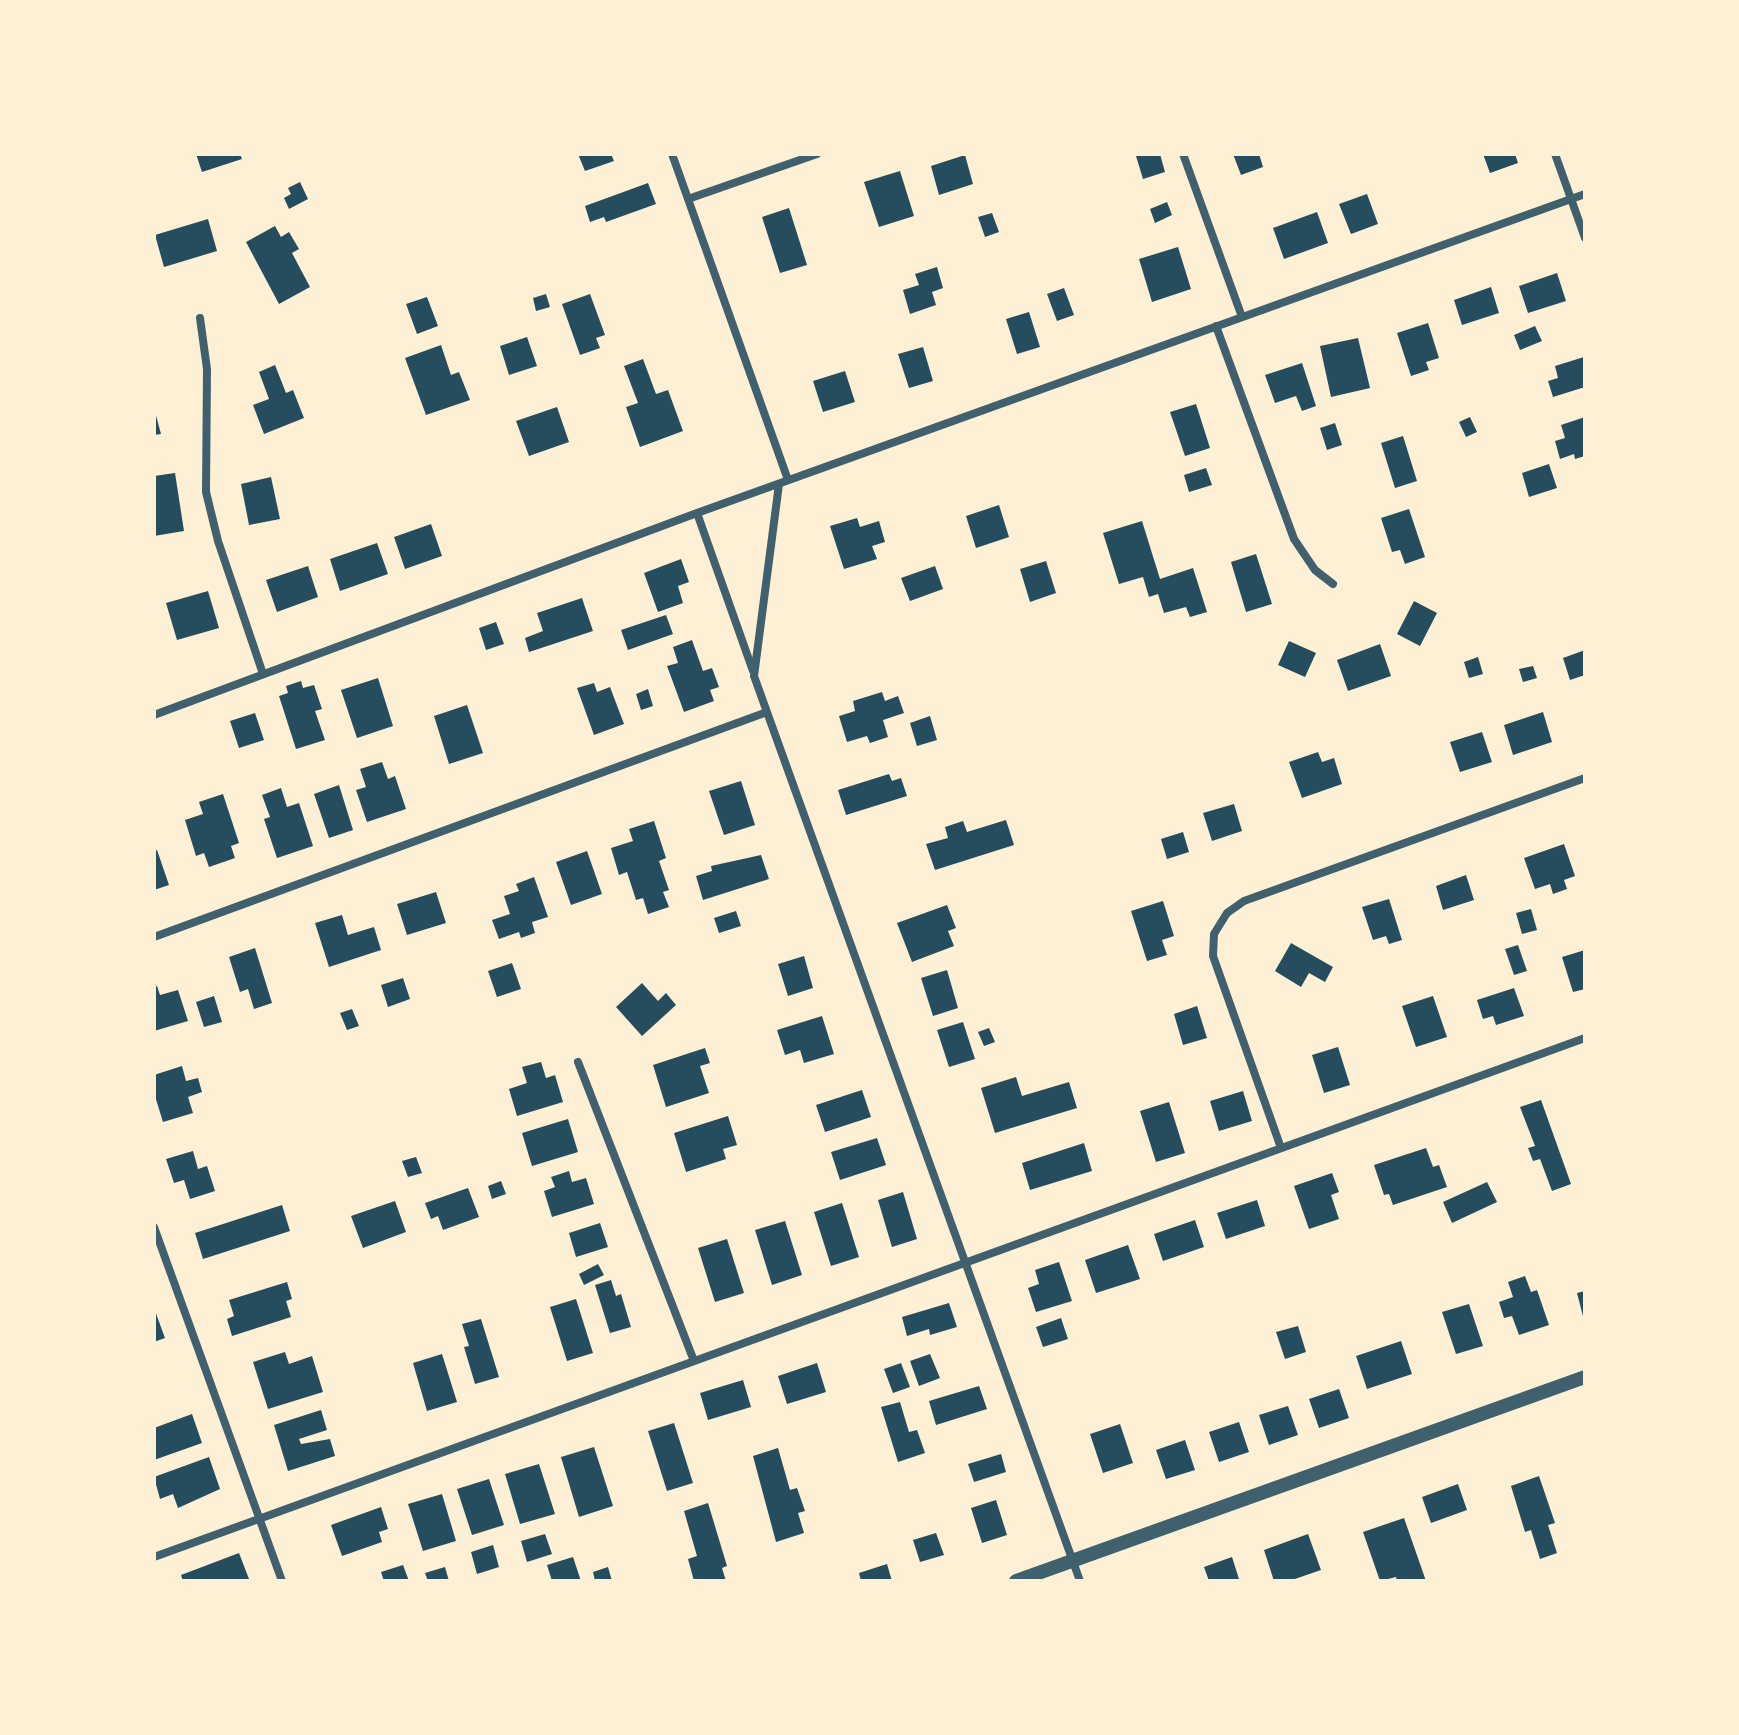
<!DOCTYPE html>
<html>
<head>
<meta charset="utf-8">
<style>
	body { margin:0 }
	#map { position:relative; width:1739px; height:1735px; overflow:hidden; background:#fdf0d5; font-family:"Source Sans 3",sans-serif }
	canvas { display:block }
	.frame { position:absolute; inset:0; border:156px solid #fdf0d5; pointer-events:none }
</style>
</head>
<body>
<div id="map">
<canvas width="1739" height="1735"></canvas>
<div class="frame"></div>
</div>
<script>
const g = document.querySelector('canvas').getContext('2d');
g.lineJoin = 'round';
function paint(path, color) { g.fillStyle = color; g.fill(path, 'evenodd'); }
const poly = rows => new Path2D(rows.map(r => 'M' + r).join(''));
function stroke(path, color, width, dash) { g.strokeStyle = color; g.lineWidth = width; g.lineCap = dash ? 'butt' : 'round'; g.setLineDash(dash || []); g.stroke(path); }
paint(poly([
	[196,154,240,154,242,159,202,172],
	[578,154,611,154,614,161,585,171],
	[1160,154,1165,172,1143,179,1136,156],
	[1233,154,1259,154,1263,167,1241,175],
	[1483,154,1515,154,1518,163,1490,173],
	[965,155,973,184,939,195,931,166],
	[900,171,914,216,879,227,864,182],
	[300,182,308,199,289,209,284,198,291,194,288,188],
	[648,183,656,204,606,222,604,217,590,222,585,206],
	[1367,194,1378,224,1351,234,1339,204],
	[1167,202,1172,215,1155,223,1150,209],
	[789,208,807,265,780,273,762,217],
	[1317,212,1328,243,1284,259,1273,228],
	[992,213,999,232,985,237,978,217],
	[208,219,217,251,164,267,155,235],
	[275,226,281,237,289,232,299,249,292,253,310,287,279,304,246,242],
	[1178,247,1191,289,1152,302,1139,259],
	[937,267,943,288,932,292,936,305,910,314,903,290,919,285,915,274],
	[1557,273,1566,301,1528,313,1519,286],
	[1491,287,1499,313,1462,325,1454,300],
	[1064,288,1074,315,1057,321,1047,294],
	[546,294,550,307,536,311,533,298],
	[590,294,605,335,596,338,600,348,580,355,562,304],
	[427,297,438,326,417,334,406,304],
	[1029,312,1040,347,1017,354,1006,319],
	[1428,323,1439,358,1426,362,1429,370,1411,376,1397,333],
	[1535,326,1542,341,1520,350,1514,335],
	[527,337,537,366,509,375,500,346],
	[1358,338,1370,388,1331,397,1320,346],
	[441,345,451,375,459,372,470,400,426,415,405,358],
	[923,347,933,381,909,388,898,354],
	[1584,357,1585,387,1553,397,1548,381,1558,378,1555,366],
	[643,359,656,394,668,390,683,431,640,447,626,407,638,403,624,366],
	[1302,363,1316,406,1302,411,1296,396,1275,403,1265,375],
	[275,365,286,393,293,390,304,418,264,434,253,405,269,399,259,372],
	[845,371,855,402,823,412,813,381],
	[1196,404,1210,448,1185,456,1170,412],
	[557,407,569,442,529,456,516,421],
	[154,408,161,434,154,435],
	[1470,417,1477,432,1466,437,1459,422],
	[1585,417,1585,456,1575,459,1574,454,1560,459,1555,441,1565,438,1561,425],
	[1335,423,1342,445,1327,450,1320,428],
	[1403,436,1417,481,1395,488,1381,443],
	[1549,464,1557,488,1529,497,1522,473],
	[1206,468,1212,485,1189,492,1184,475],
	[175,473,184,531,154,536,154,476],
	[271,477,280,519,249,525,241,484],
	[999,505,1009,537,976,548,966,516],
	[1409,509,1425,557,1405,564,1400,550,1392,552,1381,518],
	[857,518,860,527,879,521,885,542,872,546,877,559,844,569,830,526],
	[1142,521,1160,579,1193,568,1207,612,1190,617,1186,607,1164,613,1158,594,1149,597,1143,577,1119,584,1103,533],
	[431,524,442,556,405,569,394,537],
	[377,543,388,574,340,591,330,559],
	[1256,554,1272,604,1246,612,1231,562],
	[681,559,689,582,678,586,683,603,658,612,644,573],
	[1046,561,1056,593,1030,602,1020,569],
	[308,566,318,597,277,612,266,580],
	[935,566,943,589,910,601,901,578],
	[208,591,219,628,177,640,166,603],
	[582,598,593,631,529,652,525,638,543,631,537,613],
	[1414,601,1437,613,1420,646,1397,634],
	[666,615,673,634,628,650,621,630],
	[496,622,504,644,486,650,479,628],
	[692,640,703,671,712,668,719,687,710,690,714,701,684,712,667,666,678,663,673,647],
	[1289,641,1316,653,1305,677,1278,665],
	[1380,644,1391,676,1348,691,1337,660],
	[1585,650,1585,675,1570,680,1563,658],
	[1478,657,1483,674,1469,678,1464,662],
	[1533,666,1537,678,1523,682,1519,669],
	[378,678,393,726,357,738,341,690],
	[301,681,303,688,314,685,322,709,315,711,325,740,296,749,279,696,288,693,286,686],
	[594,683,597,692,610,687,624,724,594,735,577,688],
	[648,689,653,706,641,710,636,694],
	[882,692,885,701,898,696,904,713,883,720,888,737,870,743,867,736,847,742,839,716,855,711,853,701],
	[467,705,483,753,449,764,434,716],
	[1543,712,1552,742,1513,755,1504,725],
	[255,713,264,740,239,748,230,721],
	[930,716,937,740,917,746,910,723],
	[1482,732,1492,762,1460,772,1450,742],
	[1318,752,1322,762,1334,758,1342,784,1302,798,1289,762],
	[382,762,388,779,395,776,406,809,367,822,356,790,366,787,360,769],
	[889,774,892,781,901,778,907,796,846,815,838,790],
	[741,781,755,825,724,835,709,791],
	[339,785,353,830,329,838,314,794],
	[281,788,287,807,299,803,313,846,277,858,264,819,270,817,262,795],
	[223,794,239,843,231,846,235,858,209,867,204,853,196,856,185,820,203,814,199,802],
	[1234,804,1242,831,1212,841,1203,813],
	[1006,820,1014,845,935,870,926,844,948,838,945,827,963,821,967,832],
	[654,821,666,858,659,861,669,890,663,892,669,907,648,914,643,898,636,900,627,872,619,875,611,848,633,841,629,829],
	[1183,832,1189,852,1167,859,1161,839],
	[1564,844,1575,876,1564,880,1567,889,1553,894,1550,884,1535,889,1524,858],
	[157,850,169,885,154,890,154,851],
	[587,851,602,894,571,905,556,862],
	[761,855,769,879,703,900,696,876,712,871,711,866],
	[1466,875,1474,900,1443,910,1436,886],
	[534,877,548,917,532,922,535,933,521,938,519,932,499,939,492,920,510,914,504,896,519,891,516,884],
	[436,892,446,923,407,935,397,904],
	[1389,899,1402,940,1389,944,1386,936,1373,940,1362,907],
	[1163,901,1174,936,1162,940,1167,955,1147,961,1131,911],
	[947,905,956,928,948,931,954,946,912,962,897,923],
	[1531,909,1537,930,1522,934,1516,913],
	[736,911,741,926,719,933,714,918],
	[342,915,348,935,374,927,381,950,329,967,315,923],
	[1291,943,1333,967,1325,982,1309,973,1301,987,1275,971],
	[1518,945,1527,971,1514,975,1505,949],
	[255,948,272,1003,254,1009,248,989,240,992,229,957],
	[1585,950,1585,989,1573,992,1562,957],
	[804,956,813,988,788,996,778,964],
	[512,963,521,989,497,997,488,971],
	[947,970,958,1008,933,1016,921,978],
	[403,978,410,999,388,1007,381,985],
	[642,983,658,1001,666,993,676,1005,642,1036,616,1007],
	[157,986,160,995,178,990,188,1021,154,1031,154,987],
	[1514,988,1524,1016,1496,1025,1493,1016,1483,1019,1477,1000],
	[214,996,222,1022,204,1027,196,1002],
	[1433,996,1447,1037,1416,1047,1402,1006],
	[1197,1006,1207,1038,1183,1045,1174,1014],
	[352,1009,359,1026,347,1030,340,1013],
	[822,1016,834,1054,804,1063,800,1050,785,1055,777,1030],
	[963,1022,975,1059,949,1067,937,1030],
	[989,1028,995,1042,984,1046,978,1032],
	[1338,1047,1350,1085,1324,1093,1312,1055],
	[705,1048,710,1063,700,1066,709,1093,666,1107,653,1065],
	[541,1062,546,1078,555,1075,563,1102,517,1116,509,1089,527,1083,522,1067],
	[182,1066,186,1081,198,1078,202,1092,188,1097,193,1113,163,1122,154,1093,154,1075],
	[1016,1077,1022,1096,1069,1082,1077,1108,995,1133,981,1088],
	[862,1090,871,1117,825,1132,816,1105],
	[1243,1091,1252,1121,1219,1131,1210,1101],
	[1541,1100,1571,1184,1552,1191,1540,1159,1533,1161,1528,1148,1535,1146,1520,1107],
	[1169,1102,1185,1153,1156,1162,1140,1111],
	[728,1116,737,1145,723,1149,726,1159,686,1172,674,1133],
	[568,1119,578,1152,532,1166,522,1133],
	[877,1138,886,1165,840,1180,831,1152],
	[1084,1143,1092,1171,1030,1190,1022,1163],
	[1426,1148,1433,1167,1439,1165,1447,1187,1393,1205,1389,1194,1384,1195,1374,1165],
	[193,1151,198,1169,207,1166,215,1191,190,1199,184,1180,174,1183,166,1159],
	[416,1157,422,1173,408,1177,402,1161],
	[569,1171,572,1182,586,1178,594,1204,552,1217,544,1191,555,1187,551,1177],
	[1332,1173,1339,1192,1331,1195,1339,1219,1309,1229,1294,1186],
	[501,1181,506,1194,492,1199,488,1186],
	[1487,1182,1497,1202,1452,1223,1443,1202],
	[468,1188,479,1217,443,1230,438,1216,431,1219,425,1203],
	[903,1192,917,1239,892,1247,878,1200],
	[1257,1200,1265,1226,1226,1239,1217,1213],
	[395,1201,406,1232,363,1248,351,1216],
	[842,1203,859,1257,831,1266,814,1212],
	[282,1205,290,1231,203,1259,195,1233],
	[1195,1220,1204,1247,1163,1261,1154,1234],
	[785,1221,802,1275,772,1285,755,1230],
	[600,1223,608,1247,576,1257,569,1233],
	[727,1239,744,1293,715,1302,698,1248],
	[1128,1245,1140,1279,1096,1293,1085,1260],
	[1059,1262,1072,1301,1036,1312,1028,1288,1039,1284,1035,1270],
	[598,1264,604,1275,584,1285,579,1274],
	[1525,1276,1531,1292,1537,1290,1549,1325,1519,1335,1512,1316,1504,1318,1499,1302,1513,1297,1508,1282],
	[611,1280,616,1296,621,1294,631,1327,610,1333,595,1285],
	[287,1282,292,1299,286,1301,291,1317,232,1336,227,1319,234,1316,229,1300],
	[1585,1291,1585,1320,1584,1320,1577,1293],
	[576,1299,593,1353,567,1361,550,1307],
	[949,1303,957,1327,930,1335,929,1329,907,1336,902,1317],
	[1469,1304,1483,1346,1456,1354,1442,1312],
	[154,1308,165,1338,154,1342],
	[1061,1318,1068,1339,1043,1347,1036,1327],
	[481,1319,499,1377,475,1384,464,1347,469,1346,462,1324],
	[1298,1326,1306,1352,1285,1359,1276,1332],
	[1401,1341,1412,1374,1367,1389,1356,1356],
	[285,1352,289,1364,312,1356,323,1392,268,1409,253,1362],
	[442,1354,457,1402,427,1411,413,1363],
	[930,1354,940,1378,919,1386,910,1361],
	[817,1363,826,1392,787,1404,778,1376],
	[901,1363,910,1387,893,1393,884,1369],
	[743,1380,751,1407,708,1420,700,1393],
	[979,1386,987,1409,936,1425,929,1401],
	[1339,1389,1349,1418,1319,1428,1309,1399],
	[900,1402,909,1432,917,1430,925,1453,898,1462,881,1407],
	[1288,1406,1298,1435,1269,1445,1259,1415],
	[321,1410,327,1430,299,1439,301,1444,330,1439,335,1456,288,1471,274,1425],
	[192,1414,202,1443,154,1460,154,1428],
	[1239,1422,1249,1452,1219,1462,1209,1432],
	[674,1423,693,1483,667,1491,648,1431],
	[1120,1424,1133,1463,1103,1473,1090,1434],
	[1185,1440,1195,1470,1166,1479,1156,1450],
	[594,1447,613,1506,579,1517,561,1457],
	[778,1448,790,1490,797,1488,805,1511,798,1513,804,1533,776,1542,753,1456],
	[1001,1454,1006,1472,974,1482,968,1464],
	[209,1457,220,1489,178,1508,173,1494,160,1499,154,1477],
	[539,1464,555,1514,520,1524,505,1474],
	[1539,1476,1555,1523,1548,1525,1557,1553,1540,1559,1531,1530,1525,1532,1511,1486],
	[489,1479,504,1525,472,1535,457,1489],
	[1458,1484,1467,1510,1431,1523,1422,1497],
	[442,1494,456,1541,423,1551,408,1504],
	[996,1500,1007,1535,982,1543,971,1508],
	[708,1503,727,1566,722,1568,726,1581,694,1581,688,1559,697,1556,684,1511],
	[381,1507,388,1529,379,1532,382,1542,342,1556,331,1525],
	[1404,1518,1426,1581,1397,1581,1396,1577,1380,1581,1363,1532],
	[936,1533,944,1555,920,1562,913,1540],
	[545,1534,552,1554,527,1562,521,1541],
	[1308,1534,1321,1570,1289,1581,1274,1581,1264,1550],
	[493,1545,499,1567,477,1574,471,1552],
	[239,1553,249,1579,183,1581,181,1575],
	[573,1557,581,1581,552,1581,547,1565],
	[1232,1557,1239,1579,1209,1581,1204,1567],
	[887,1564,892,1581,861,1581,859,1573],
	[403,1565,409,1581,384,1581,381,1572],
	[445,1567,449,1581,428,1581,425,1573],
	[608,1567,612,1581,595,1581,593,1572]
]), '#264d5e');
stroke(poly([
	[672,154,788,480],
	[1183,154,1242,317],
	[1555,154,1585,238],
	[688,199,817,154],
	[200,318,207,369,206,492,218,541,263,674],
	[1216,326,1294,539,1315,570,1333,584],
	[779,484,754,676,1080,1581],
	[697,513,753,671],
	[154,715,697,513,1585,194],
	[154,937,767,712],
	[578,1062,694,1361],
	[1281,1148,1213,956,1214,934,1227,913,1244,901,1585,778],
	[154,1227,282,1581],
	[154,1557,1585,1038]
]), '#3f606c', 8);
stroke(poly([
	[1016,1581,1585,1377]
]), '#3f606c', 14);
</script>
</body>
</html>
